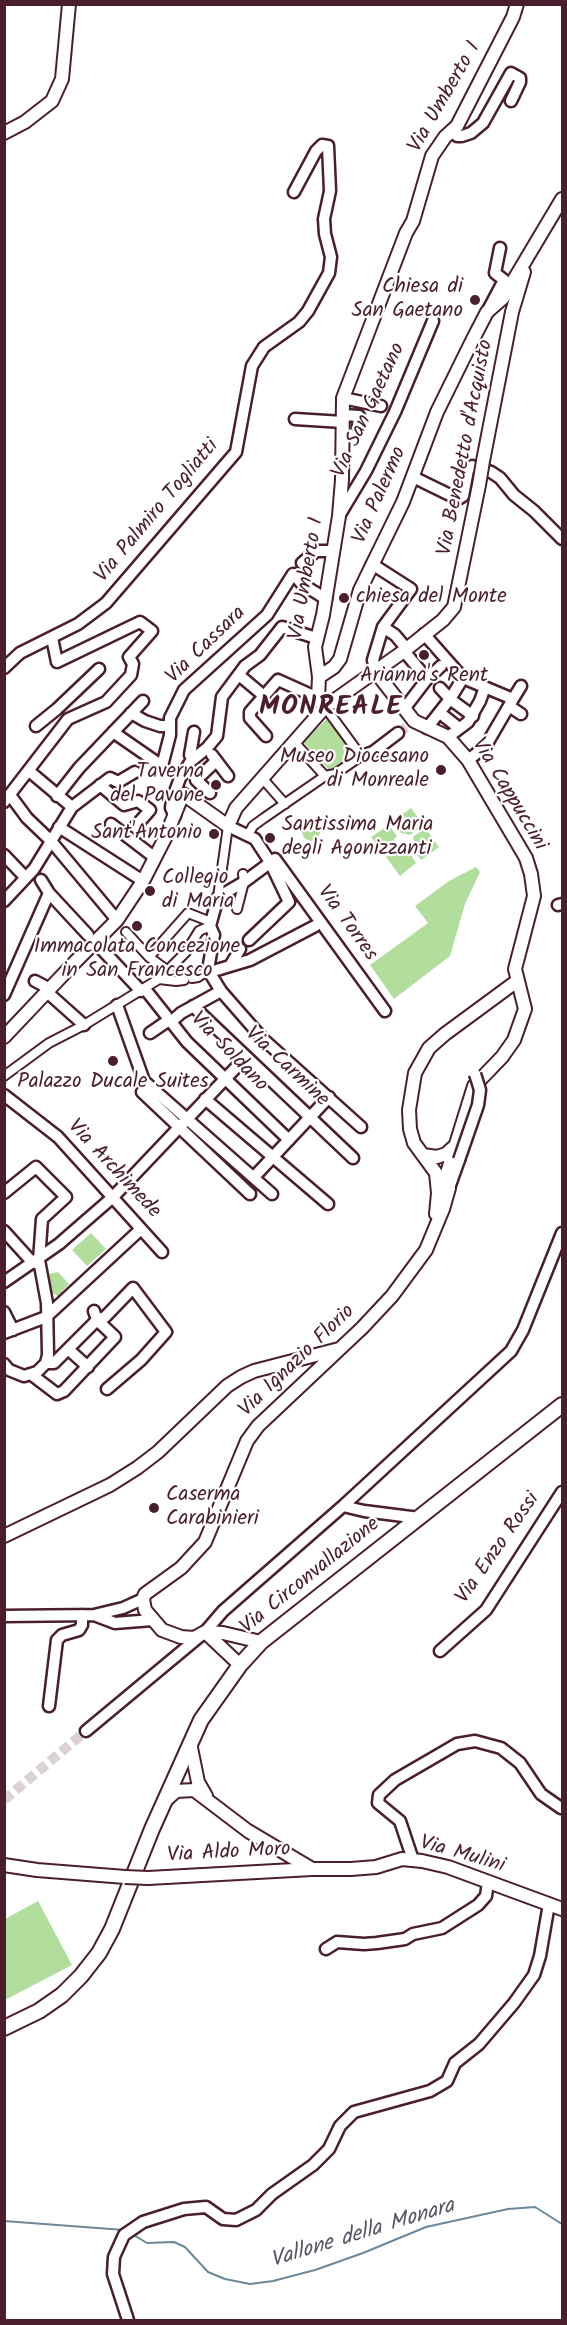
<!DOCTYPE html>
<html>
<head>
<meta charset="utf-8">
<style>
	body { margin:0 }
	#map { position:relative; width:567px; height:2325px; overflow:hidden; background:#fff; font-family:Kalam,sans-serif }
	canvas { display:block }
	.frame { position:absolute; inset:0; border:6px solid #4a1f2b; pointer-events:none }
</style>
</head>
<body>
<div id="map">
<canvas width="567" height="2325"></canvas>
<div class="frame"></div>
</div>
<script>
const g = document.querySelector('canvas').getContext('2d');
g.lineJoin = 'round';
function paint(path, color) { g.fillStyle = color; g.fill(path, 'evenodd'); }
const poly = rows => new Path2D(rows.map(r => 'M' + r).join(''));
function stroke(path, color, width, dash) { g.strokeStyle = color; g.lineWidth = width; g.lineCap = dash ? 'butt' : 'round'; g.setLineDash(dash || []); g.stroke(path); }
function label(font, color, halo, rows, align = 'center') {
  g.font = font + ' Kalam,sans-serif'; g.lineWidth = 4.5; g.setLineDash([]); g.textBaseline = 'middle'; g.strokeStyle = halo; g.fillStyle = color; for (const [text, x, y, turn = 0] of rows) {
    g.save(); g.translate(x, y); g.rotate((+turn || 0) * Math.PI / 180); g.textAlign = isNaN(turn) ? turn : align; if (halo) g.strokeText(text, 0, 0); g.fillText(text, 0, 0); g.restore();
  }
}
paint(poly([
	[329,717,355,751,330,771,303,742],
	[411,808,423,825,410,835,401,833,393,821],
	'302 832a9 9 0 1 1 18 0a9 9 0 1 1-18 0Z',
	[389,825,397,836,394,839,395,844,383,854,371,837],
	[425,828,439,847,421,860,411,846,414,843,413,837],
	[398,848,401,851,407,849,416,863,400,876,386,857],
	[476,867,480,872,465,904,450,956,394,999,370,965,428,923,415,906,449,881],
	[91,1233,106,1249,87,1266,72,1250],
	[58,1272,69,1284,58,1296,49,1292,49,1274],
	[38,1901,72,1965,5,2000,5,1919]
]), '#b1de9c');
stroke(poly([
	[4,2221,124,2230],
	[132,2234,147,2243,174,2242,185,2247,208,2272,225,2279,250,2284,273,2281,315,2270,363,2253,426,2227,508,2209,535,2207,562,2224]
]), '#6d889b', 2);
stroke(poly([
	[398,733,409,725],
	[4,1800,86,1731]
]), '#dbd2d5', 10, [10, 5]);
const pedestrian = poly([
	[295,743,325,776],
	[262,778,285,804],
	[248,835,253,826,264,818,325,776,335,774,361,756,325,707],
	[218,897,228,826],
	[237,909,244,882,243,874],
	[126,932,149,957,168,971],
	[149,957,188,913,211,922],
	[192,978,198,977,208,970],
	[159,979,176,981,184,980],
	[4,1076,49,1043,84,1025,159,979,186,952,199,931,210,926]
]);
const minor = poly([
	[453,132,457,136,462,136,471,133,483,123,511,73,520,78,520,82,511,101],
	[487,312,504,280,495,273,500,248],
	[343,398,381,406],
	[343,415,359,416,358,426],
	[295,419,343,422],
	[413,477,458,499,463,496,468,470,472,466,491,472,500,478,514,495,534,511,562,539],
	[339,516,366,471,395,412,433,321],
	[302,563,316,551,332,551],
	[372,564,411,589,383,627,373,660,375,671],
	[297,578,302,584,326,599],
	[383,627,395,635,406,648],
	[424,634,463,678,513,699,521,686],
	[404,651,427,679],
	[4,668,20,653,78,624,106,603,236,452,252,366,264,347,299,322,308,311,329,273,331,257,325,234,324,219,330,191,328,146,322,145,316,151,294,192],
	[239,675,264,696,278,680,318,698],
	[440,688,450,699,473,716],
	[264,696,250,712,250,718,266,736],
	[509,706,521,714],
	[404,709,427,679,441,666],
	[131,713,145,721,160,726,170,726],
	[440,713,459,728],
	[36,726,57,709,99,669],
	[427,728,450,699,463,678],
	[113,732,162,766,170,735,170,718,184,690,267,615,293,574],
	[448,737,468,722,480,701,485,687],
	[212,755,228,776],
	[361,756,373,752,398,733],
	[193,759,190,755,194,732],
	[468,760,485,747,513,699],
	[29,771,72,807],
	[100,785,124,805,138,801,150,810,135,827],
	[210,793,196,780,216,761],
	[10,795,27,818,51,841,117,920],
	[57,796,79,768,143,701],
	[4,802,68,719,106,702,131,675,133,664,129,657,152,631,140,622,57,662,52,638],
	[175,816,171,808,172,800,180,778,191,761,207,748,217,736,222,697,245,666,260,655,282,627,316,638],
	[111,824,154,857],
	[228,826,255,839,270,862,289,902,249,940],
	[59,827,143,881],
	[4,855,25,877],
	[41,880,49,893,88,935],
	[4,901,34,869,72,807,110,778,118,782,135,772],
	[558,905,562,904],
	[95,942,141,991],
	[230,966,240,949],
	[210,972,250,960,315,926],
	[35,981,50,989],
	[145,989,187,1042,289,1140],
	[47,992,84,1025],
	[4,995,49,893],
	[117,1005,144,1081,272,1194],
	[193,1006,353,1158],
	[171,1022,181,1013,221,991],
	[150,1033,169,1020],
	[142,1092,250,1194],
	[4,1095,58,1137,162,1252],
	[205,1099,328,1204],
	[361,1127,263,1039,221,991,208,970,214,935,210,926,218,897,244,882,275,859,385,1011],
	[254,1177,329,1097],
	[449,1188,459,1160],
	[4,1193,36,1167,66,1197,42,1219,39,1260,47,1303,48,1355,46,1363,37,1372,24,1376,9,1370,4,1364],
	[4,1231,33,1263],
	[4,1282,59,1244,113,1197,246,1057],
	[4,1312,13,1330],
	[4,1333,46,1317,141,1229],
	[68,1349,88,1367],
	[46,1363,54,1363,97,1320,105,1317,133,1288,166,1332,141,1360,107,1389],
	[32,1375,57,1394,64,1391,115,1337,97,1320,94,1311],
	[343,1506,364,1511,419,1518],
	[94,1615,115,1623,152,1620],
	[4,1616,94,1615,123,1608,143,1599],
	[440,1651,486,1610,562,1492],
	[49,1706,57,1640,62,1635,79,1630,82,1625,82,1615],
	[86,1731,205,1632,223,1611,343,1506,511,1351,523,1330,562,1233],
	[413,1860,400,1821,378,1803,379,1795,395,1780,457,1744,475,1741,501,1748,520,1763,541,1794,561,1808],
	[326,1949,337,1942,364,1944,377,1943,405,1939,413,1934,442,1928,478,1905,486,1896,488,1882],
	[128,2320,113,2274,114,2257,124,2235,143,2222,184,2209,206,2207,223,2219,236,2220,256,2210,272,2194,313,2165,329,2149,340,2126,354,2112,430,2091,447,2081,455,2063,479,2044,514,2003,534,1975,540,1956,549,1904]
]);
const tertiary = poly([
	[4,133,25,122,52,101,62,79,69,4],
	[483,461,512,312,524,272],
	[319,677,334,667,340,659,360,590,403,502,437,412,472,341,487,312,503,298,562,199],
	[325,707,318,698,319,677,315,647,323,615,339,516,342,480,343,398,406,233,413,221,432,156,445,137,457,126,513,17,517,4],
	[4,1037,76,961,117,920,143,881,165,838,183,794,228,826,236,808,325,707,404,651,443,620,454,607,479,485],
	[423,1155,437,1157,446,1154,456,1145],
	[436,1214,438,1193,436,1173,414,1143,410,1129,409,1110,415,1073,429,1048,445,1034,517,981],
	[4,1536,110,1485,137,1468,158,1452,227,1386,241,1377,254,1371,339,1349],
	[205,1632,194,1638,181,1637,162,1630,145,1610,143,1599,145,1594,181,1568,205,1542,247,1441,258,1426,362,1328,392,1296,426,1250,443,1209,449,1188,447,1173,474,1086,502,1057,514,1040,525,1009,515,969,534,896,531,874,526,858,468,760,448,737,414,721,375,671],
	[205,1632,223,1633,261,1642],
	[205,1632,240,1665],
	[190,1743,198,1782,206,1796],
	[165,1801,176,1791,194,1790,248,1831,312,1869],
	[4,1865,37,1870,125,1877],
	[148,1878,312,1869,351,1869,376,1867,402,1859,422,1861,448,1867,562,1909]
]);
const secondary = poly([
	[4,2028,39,2011,62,1995,81,1976,99,1953,112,1929,152,1829,201,1720,240,1665,261,1642,562,1405]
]);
stroke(pedestrian, '#4a1f2b', 12);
stroke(minor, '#4a1f2b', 15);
stroke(tertiary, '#4a1f2b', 16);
stroke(secondary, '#4a1f2b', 18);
stroke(pedestrian, '#fff', 8);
stroke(minor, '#fff', 10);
stroke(tertiary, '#fff', 12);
stroke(secondary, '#fff', 14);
const minorBridge = poly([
	[459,1160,478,1105,480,1090,475,1074]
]);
const tertiaryBridge = poly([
	[479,485,483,461],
	[125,1877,148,1878]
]);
stroke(minorBridge, '#4a1f2b', 15, []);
stroke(tertiaryBridge, '#4a1f2b', 16, []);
stroke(minorBridge, '#fff', 10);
stroke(tertiaryBridge, '#fff', 12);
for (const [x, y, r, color] of [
	[475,300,6,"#4a1f2b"],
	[344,598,6,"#4a1f2b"],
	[424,655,6,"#4a1f2b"],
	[441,770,6,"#4a1f2b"],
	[216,785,6,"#4a1f2b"],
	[214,834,6,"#4a1f2b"],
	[270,838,6,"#4a1f2b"],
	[150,891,6,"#4a1f2b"],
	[137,926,6,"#4a1f2b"],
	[113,1061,6,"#4a1f2b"],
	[154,1508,6,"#4a1f2b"]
]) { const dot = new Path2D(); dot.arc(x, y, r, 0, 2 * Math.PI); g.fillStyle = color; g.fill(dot); stroke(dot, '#fff', 2); }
label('21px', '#4a1f2b', '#fff', [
	["Via Umberto I",446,98,-60],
	["Via San Gaetano",370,411,-65],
	["Via Benedetto d'Acquisto",467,448,-79],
	["Via Palermo",381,496,-66],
	["Via Palmiro Togliatti",158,512,-50],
	["Via Umberto I",308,579,-80],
	["Via Cassara",207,646,-44],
	["Via Cappuccini",508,795,59],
	["Via Torres",346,924,54],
	["Via Soldano",228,1053,46],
	["Via Carmine",286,1068,43],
	["Via Archimede",113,1170,47],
	["Via Ignazio Florio",298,1362,-44],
	["Via Enzo Rossi",499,1549,-55],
	["Via Circonvallazione",311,1577,-39],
	["Via Aldo Moro",229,1854,-3],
	["Via Mulini",462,1856,16]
]);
label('21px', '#4a1f2b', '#fff', [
	["Chiesa di",463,288],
	["San Gaetano",463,312],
	["chiesa del Monte",356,598,"left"],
	["Arianna's Rent",424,677,"center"],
	["Museo Diocesano",429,758],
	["di Monreale",429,782],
	["Taverna",204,773],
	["del Pavone",204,797],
	["Santissima Maria",282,826,"left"],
	["degli Agonizzanti",282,850,"left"],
	["Sant'Antonio",202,834],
	["Collegio",162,879,"left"],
	["di Maria",162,903,"left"],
	["Immacolata Concezione",137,948,"center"],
	["in San Francesco",137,972,"center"],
	["Palazzo Ducale Suites",113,1083,"center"],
	["Caserma",166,1496,"left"],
	["Carabinieri",166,1520,"left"]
], 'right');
label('italic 22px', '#5c5463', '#fff', [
	["Vallone della Monara",363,2235,-17]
]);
g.letterSpacing = '1.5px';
label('bold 27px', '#4a1f2b', '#fff', [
	["MONREALE",331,709]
]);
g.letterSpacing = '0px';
</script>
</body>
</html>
